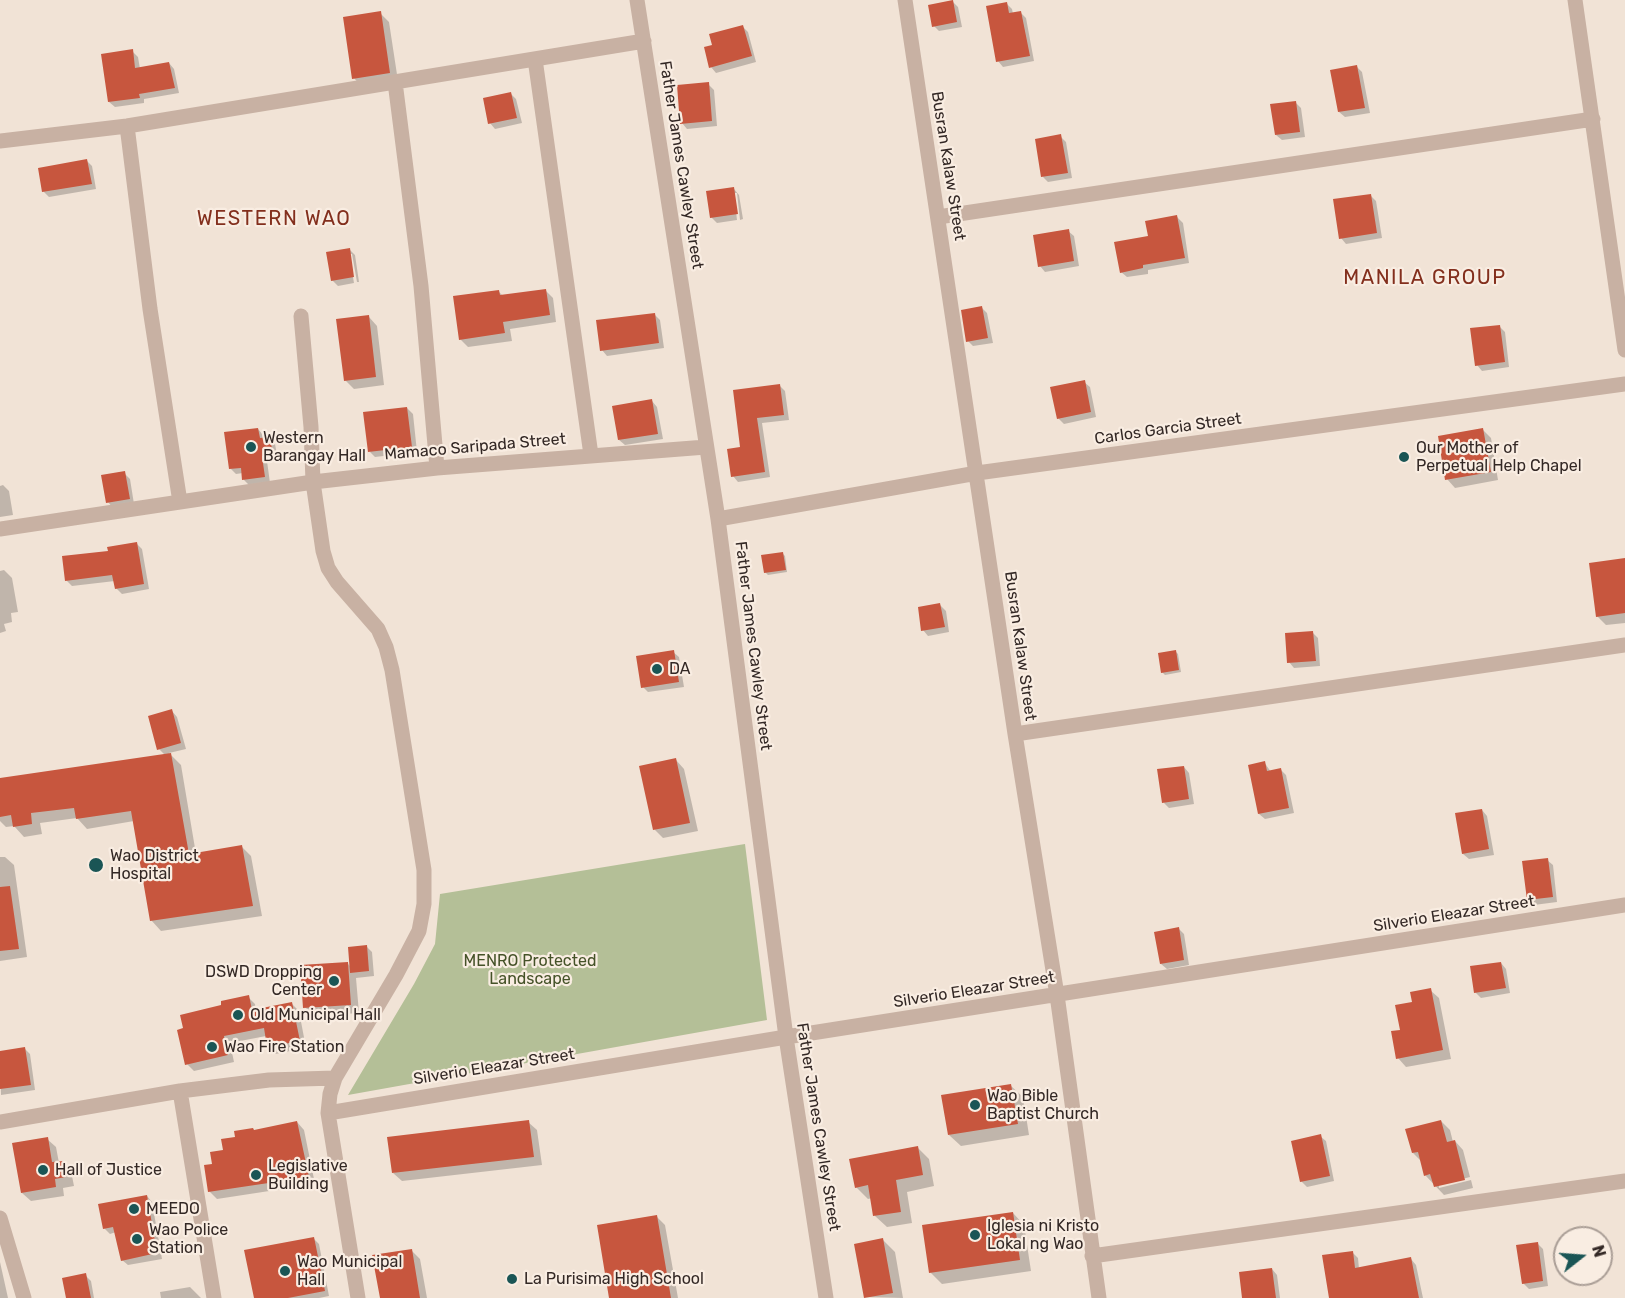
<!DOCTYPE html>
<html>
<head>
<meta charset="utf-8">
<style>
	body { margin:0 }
	#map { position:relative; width:1625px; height:1298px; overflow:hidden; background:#f1e3d6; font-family:Rubik,sans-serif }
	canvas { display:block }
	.north { position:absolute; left:1553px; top:1226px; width:60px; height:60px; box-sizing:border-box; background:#f9ede2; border:2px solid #aa9e96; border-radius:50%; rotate:73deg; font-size:16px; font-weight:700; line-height:24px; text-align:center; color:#332825 }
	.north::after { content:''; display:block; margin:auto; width:21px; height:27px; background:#1a5555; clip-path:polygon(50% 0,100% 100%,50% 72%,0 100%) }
</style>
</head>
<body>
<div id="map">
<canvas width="1625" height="1298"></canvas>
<div class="north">N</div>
</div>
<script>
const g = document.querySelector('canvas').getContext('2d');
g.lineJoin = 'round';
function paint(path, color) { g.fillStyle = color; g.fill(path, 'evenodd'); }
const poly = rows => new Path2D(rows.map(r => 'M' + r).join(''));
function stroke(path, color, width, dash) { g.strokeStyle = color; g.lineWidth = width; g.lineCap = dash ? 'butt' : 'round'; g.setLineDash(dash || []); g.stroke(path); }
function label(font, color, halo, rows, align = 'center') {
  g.font = font + ' Rubik,sans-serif'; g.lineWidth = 4.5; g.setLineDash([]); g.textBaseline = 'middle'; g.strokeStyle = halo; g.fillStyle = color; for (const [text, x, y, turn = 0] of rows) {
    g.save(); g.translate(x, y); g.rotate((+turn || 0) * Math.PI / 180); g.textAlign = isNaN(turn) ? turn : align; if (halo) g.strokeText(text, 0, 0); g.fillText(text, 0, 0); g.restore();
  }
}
paint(poly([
	[745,844,767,1020,348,1095,414,984,435,944,440,894]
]), '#b4bf97');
paint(poly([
	[952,1,958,7,962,27,939,31,934,26],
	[1007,4,1012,9,1013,14,1020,12,1026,18,1034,61,1003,67,998,61],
	[380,13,389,22,398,81,362,87,354,78],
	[742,26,748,32,756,62,716,73,711,67,713,46],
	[132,51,138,57,140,69,169,63,174,69,179,93,144,99,144,103,115,107,109,102],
	[1356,66,1362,72,1370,113,1345,117,1339,112],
	[708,84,714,90,717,126,687,129,682,123],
	[511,94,516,99,522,123,495,129,490,123],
	[1295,102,1301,108,1305,137,1282,140,1276,135],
	[1060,136,1066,142,1072,178,1048,182,1043,177],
	[87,161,92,166,96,189,49,197,43,191],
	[734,189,739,195,743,219,740,220,737,193,734,193,737,220,717,223,711,217],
	[1370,195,1376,201,1382,238,1346,244,1341,238],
	[1177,217,1183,223,1189,263,1148,270,1148,274,1127,277,1121,272,1149,237],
	[1068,231,1074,236,1079,266,1045,272,1040,266],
	[349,249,355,255,359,282,357,282,352,254,349,254,354,283,338,286,332,280],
	[545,290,553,298,556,322,510,329,512,341,468,347,460,339,499,292,503,296],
	[982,308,987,313,993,343,973,346,968,341],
	[654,314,660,320,664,348,607,356,602,350],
	[369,317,377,326,384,385,354,389,345,380],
	[1499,326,1505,332,1509,367,1482,371,1477,365],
	[1084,382,1090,387,1096,417,1064,424,1058,418],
	[779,385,785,391,789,420,762,423,770,477,738,482,733,476,742,448,735,391],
	[652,401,657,407,663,439,625,445,619,440],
	[407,408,413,414,417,452,375,457,370,452],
	[258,429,263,435,264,439,270,439,275,444,278,460,267,461,270,483,249,485,244,480,243,473,236,474,230,468],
	[1483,430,1491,438,1498,480,1455,488,1447,479],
	[124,473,130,479,134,504,113,508,108,502],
	[3,485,9,491,13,515,0,517,0,486],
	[136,543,142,549,149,589,122,594,116,588,115,581,72,586,66,580,110,552],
	[783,554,785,556,787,572,768,575,765,572],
	[1625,561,1625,623,1606,625,1597,616],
	[4,570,12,578,18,612,11,613,12,622,4,624,6,631,0,633,0,571],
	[940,605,946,611,949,632,928,636,923,630],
	[1313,633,1318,638,1320,666,1294,668,1289,662],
	[673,652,679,657,684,687,648,692,643,687],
	[1176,652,1178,654,1181,672,1165,675,1162,672],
	[172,711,177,717,186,749,169,753,181,765,196,854,241,846,251,856,262,916,161,931,151,920,134,821,87,829,77,818,40,823,42,834,24,837,14,826,6,827,0,821,0,779,166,756,159,749],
	[676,760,684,769,698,831,663,838,655,830],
	[1264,762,1271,772,1281,770,1286,775,1294,813,1265,819,1259,814,1250,766],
	[1184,767,1189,773,1194,804,1169,808,1164,803],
	[1482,810,1487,816,1494,855,1469,859,1463,854],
	[0,857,5,857,14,865,27,957,0,961],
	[1547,860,1553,865,1557,902,1534,905,1528,899],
	[1179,929,1184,934,1189,965,1167,969,1161,964],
	[367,947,372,952,374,976,356,978,359,1013,313,1016,305,1007,347,963,351,967],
	[1501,963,1506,969,1510,993,1481,998,1475,992],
	[1430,990,1439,998,1451,1059,1406,1067,1398,1058,1402,1031,1414,1003],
	[248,997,255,1004,256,1010,292,1004,299,1011,306,1048,275,1054,268,1047,266,1036,230,1043,234,1062,194,1071,187,1064,223,1006],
	[25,1049,30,1054,35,1090,1,1095,0,1052],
	[1011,1086,1023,1097,1029,1135,961,1146,949,1135],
	[1441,1121,1450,1130,1453,1142,1455,1141,1463,1150,1470,1177,1439,1185,1439,1188,1471,1180,1473,1188,1444,1195,1425,1175,1422,1162,1413,1153],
	[297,1122,304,1130,315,1184,217,1199,209,1191,214,1165,236,1139,254,1131],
	[528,1122,537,1130,542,1165,402,1181,393,1173],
	[1320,1136,1326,1141,1334,1181,1307,1187,1301,1181],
	[47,1139,56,1147,59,1163,62,1162,71,1171,74,1186,63,1188,64,1196,31,1201,22,1193],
	[917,1147,929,1159,934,1186,907,1192,912,1223,887,1227,875,1216,872,1198,868,1199,856,1187],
	[147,1196,152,1202,162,1259,128,1265,122,1260,116,1232,110,1234,104,1228],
	[1013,1213,1024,1225,1031,1271,942,1284,930,1272],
	[656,1216,665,1225,678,1298,611,1298],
	[313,1238,319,1244,329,1296,319,1298,256,1298],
	[883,1240,895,1252,903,1298,865,1297],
	[1537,1243,1543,1249,1548,1286,1529,1289,1523,1283],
	[411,1250,420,1259,427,1298,381,1298],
	[1352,1252,1358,1258,1359,1269,1411,1259,1416,1265,1423,1298,1331,1298],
	[0,1262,8,1298,0,1298],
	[1272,1269,1277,1275,1280,1298,1243,1298],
	[85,1275,91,1281,94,1298,68,1298],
	[190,1287,201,1298,161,1298,160,1292]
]), '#0003');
paint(poly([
	[953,0,957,22,932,27,928,5],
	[1007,2,1009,13,1021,11,1030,56,996,62,986,6],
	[381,11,390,73,352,79,343,17],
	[743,25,752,56,709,68,704,47,712,45,709,34],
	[133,49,135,68,169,62,175,88,139,94,140,98,108,102,101,54],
	[1357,65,1365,108,1338,112,1330,70],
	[709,82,712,121,680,124,677,85],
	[511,92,517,118,488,124,483,98],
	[1296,101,1300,132,1275,135,1270,104],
	[1061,134,1068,173,1041,177,1035,139],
	[87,159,92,184,42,192,38,168],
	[734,187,738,214,710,218,706,191],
	[1371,194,1377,233,1339,239,1333,199],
	[1177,215,1185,258,1143,265,1143,268,1120,273,1114,242,1148,236,1145,221],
	[1069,229,1074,261,1038,267,1033,235],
	[350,248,354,277,331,281,326,252],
	[546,289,550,315,503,322,505,333,459,340,453,296,499,290,500,295],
	[982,306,988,338,966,342,961,310],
	[655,313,659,343,600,351,596,320],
	[369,315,376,377,344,381,336,319],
	[1500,325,1505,362,1475,366,1470,328],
	[1085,380,1091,412,1057,419,1050,387],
	[780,384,784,415,757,418,765,472,731,477,727,449,740,447,733,390],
	[652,399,658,434,618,440,612,406],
	[407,407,412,447,368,452,363,412],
	[258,428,260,438,270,437,273,455,262,456,265,477,242,480,241,468,229,469,224,432],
	[1483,428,1491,472,1445,480,1438,436],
	[125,471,130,499,106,503,101,475],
	[137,542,144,584,115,589,112,575,65,581,62,556,108,551,107,547],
	[783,552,786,570,764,573,761,555],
	[1625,558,1625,613,1596,617,1589,563],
	[940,603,945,627,921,631,918,607],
	[1313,631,1316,661,1287,663,1285,633],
	[674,650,679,682,641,688,636,656],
	[1176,650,1179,670,1161,673,1158,653],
	[172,709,181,743,157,750,148,716],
	[171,753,189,854,242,845,253,906,150,921,131,811,76,819,74,808,31,813,32,824,13,827,11,815,0,817,0,778],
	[676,758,690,823,653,830,639,766],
	[1265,761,1267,771,1281,768,1289,808,1258,814,1248,765],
	[1184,766,1189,799,1162,803,1157,769],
	[1482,809,1489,849,1462,854,1455,813],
	[1548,858,1553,897,1527,900,1522,861],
	[10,886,19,949,0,951,0,887],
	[1179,927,1184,960,1160,964,1154,932],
	[367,945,369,971,350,973,348,947],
	[348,962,351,1005,303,1008,300,965],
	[1501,962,1506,988,1474,993,1470,966],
	[1431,988,1443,1050,1396,1059,1391,1031,1400,1030,1395,1005,1412,1002,1410,992],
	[249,995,252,1010,292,1002,300,1041,267,1047,264,1028,224,1036,228,1055,185,1065,177,1030,183,1028,180,1015,221,1005,221,1001],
	[25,1047,31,1085,0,1089,0,1051],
	[1011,1084,1018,1124,948,1135,941,1095],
	[529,1120,534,1157,392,1173,387,1137],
	[1441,1120,1447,1142,1455,1140,1465,1180,1434,1187,1430,1174,1424,1176,1418,1152,1412,1153,1405,1129],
	[297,1121,309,1177,208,1192,204,1165,212,1164,210,1152,223,1150,221,1139,235,1137,234,1131,253,1128,254,1130],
	[1321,1134,1330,1176,1300,1182,1291,1141],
	[48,1137,52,1162,63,1161,66,1177,55,1179,56,1187,21,1193,12,1143],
	[918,1146,923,1175,896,1180,901,1212,873,1216,868,1185,855,1188,849,1159],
	[147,1195,157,1253,121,1261,113,1227,103,1229,98,1204],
	[1013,1212,1020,1260,929,1273,922,1225],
	[657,1215,671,1298,609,1298,597,1225],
	[314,1237,325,1291,288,1298,254,1298,244,1250],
	[883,1238,893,1293,864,1298,854,1244],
	[1538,1242,1543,1281,1522,1284,1516,1245],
	[412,1249,420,1298,380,1298,372,1255],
	[1353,1251,1355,1268,1411,1257,1419,1298,1329,1298,1322,1255],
	[1272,1268,1276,1298,1242,1298,1239,1272],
	[86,1273,91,1298,66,1298,62,1278]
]), '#c7563e');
stroke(poly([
	[637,0,718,519,786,1037,826,1298],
	[905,0,1015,734,1057,995,1099,1298],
	[1575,0,1625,350],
	[535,59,591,455],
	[395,82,421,286,437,468],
	[127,126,150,309,180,502],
	[0,141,127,126,644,41],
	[938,217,1593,119],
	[301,316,311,427,313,482,323,551,328,568,337,582,378,629,386,647,392,670,424,870,424,904,419,931,396,975,335,1078,330,1094,328,1113,358,1298],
	[718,519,977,473,1625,384],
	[0,529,313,482,437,468,706,447],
	[1015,734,1625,645],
	[180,1091,214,1298],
	[328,1113,786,1037,1625,905],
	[0,1122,180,1091,269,1080,335,1078],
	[0,1218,24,1298],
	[1092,1256,1625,1181]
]), '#c8b1a3', 15);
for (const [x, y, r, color] of [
	[251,447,6,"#1a5555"],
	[1404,457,6,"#1a5555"],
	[657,669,6,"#1a5555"],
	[96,865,8,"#1a5555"],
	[334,981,6,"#1a5555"],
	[238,1015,6,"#1a5555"],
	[212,1047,6,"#1a5555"],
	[975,1105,6,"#1a5555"],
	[43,1170,6,"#1a5555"],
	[256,1175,6,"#1a5555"],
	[134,1209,6,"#1a5555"],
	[975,1235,6,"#1a5555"],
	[137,1239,6,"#1a5555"],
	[285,1271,6,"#1a5555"],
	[512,1279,6,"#1a5555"]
]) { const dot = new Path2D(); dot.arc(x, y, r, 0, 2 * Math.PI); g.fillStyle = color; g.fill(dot); stroke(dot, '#f9ede2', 2); }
label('16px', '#332825', '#f9ede2', [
	["Father James Cawley Street",681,165,81],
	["Busran Kalaw Street",948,166,81],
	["Carlos Garcia Street",1168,429,-8],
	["Mamaco Saripada Street",475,447,-5],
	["Father James Cawley Street",753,646,83],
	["Busran Kalaw Street",1020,646,82],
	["Silverio Eleazar Street",1454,914,-9],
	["Silverio Eleazar Street",974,990,-9],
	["Silverio Eleazar Street",494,1067,-9],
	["Father James Cawley Street",818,1127,81]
]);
label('16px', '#332825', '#f9ede2', [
	["Western",263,438],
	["Barangay Hall",263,456],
	["Our Mother of",1416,448],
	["Perpetual Help Chapel",1416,466],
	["DA",669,669],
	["Wao District",110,856],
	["Hospital",110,874],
	["DSWD Dropping",322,972,"right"],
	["Center",322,990,"right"],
	["Old Municipal Hall",250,1015],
	["Wao Fire Station",224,1047],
	["Wao Bible",987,1096],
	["Baptist Church",987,1114],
	["Legislative",268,1166],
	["Building",268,1184],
	["Hall of Justice",55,1170],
	["MEEDO",146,1209],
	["Iglesia ni Kristo",987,1226],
	["Lokal ng Wao",987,1244],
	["Wao Police",149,1230],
	["Station",149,1248],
	["Wao Municipal",297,1262],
	["Hall",297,1280],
	["La Purisima High School",524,1279]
], 'left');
label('16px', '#455228', '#f9ede2', [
	["MENRO Protected",530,961],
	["Landscape",530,979]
]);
g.letterSpacing = '1.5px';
label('20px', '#832f1d', '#f9ede2', [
	["WESTERN WAO",274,219],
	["MANILA GROUP",1425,278]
]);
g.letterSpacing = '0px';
</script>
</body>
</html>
